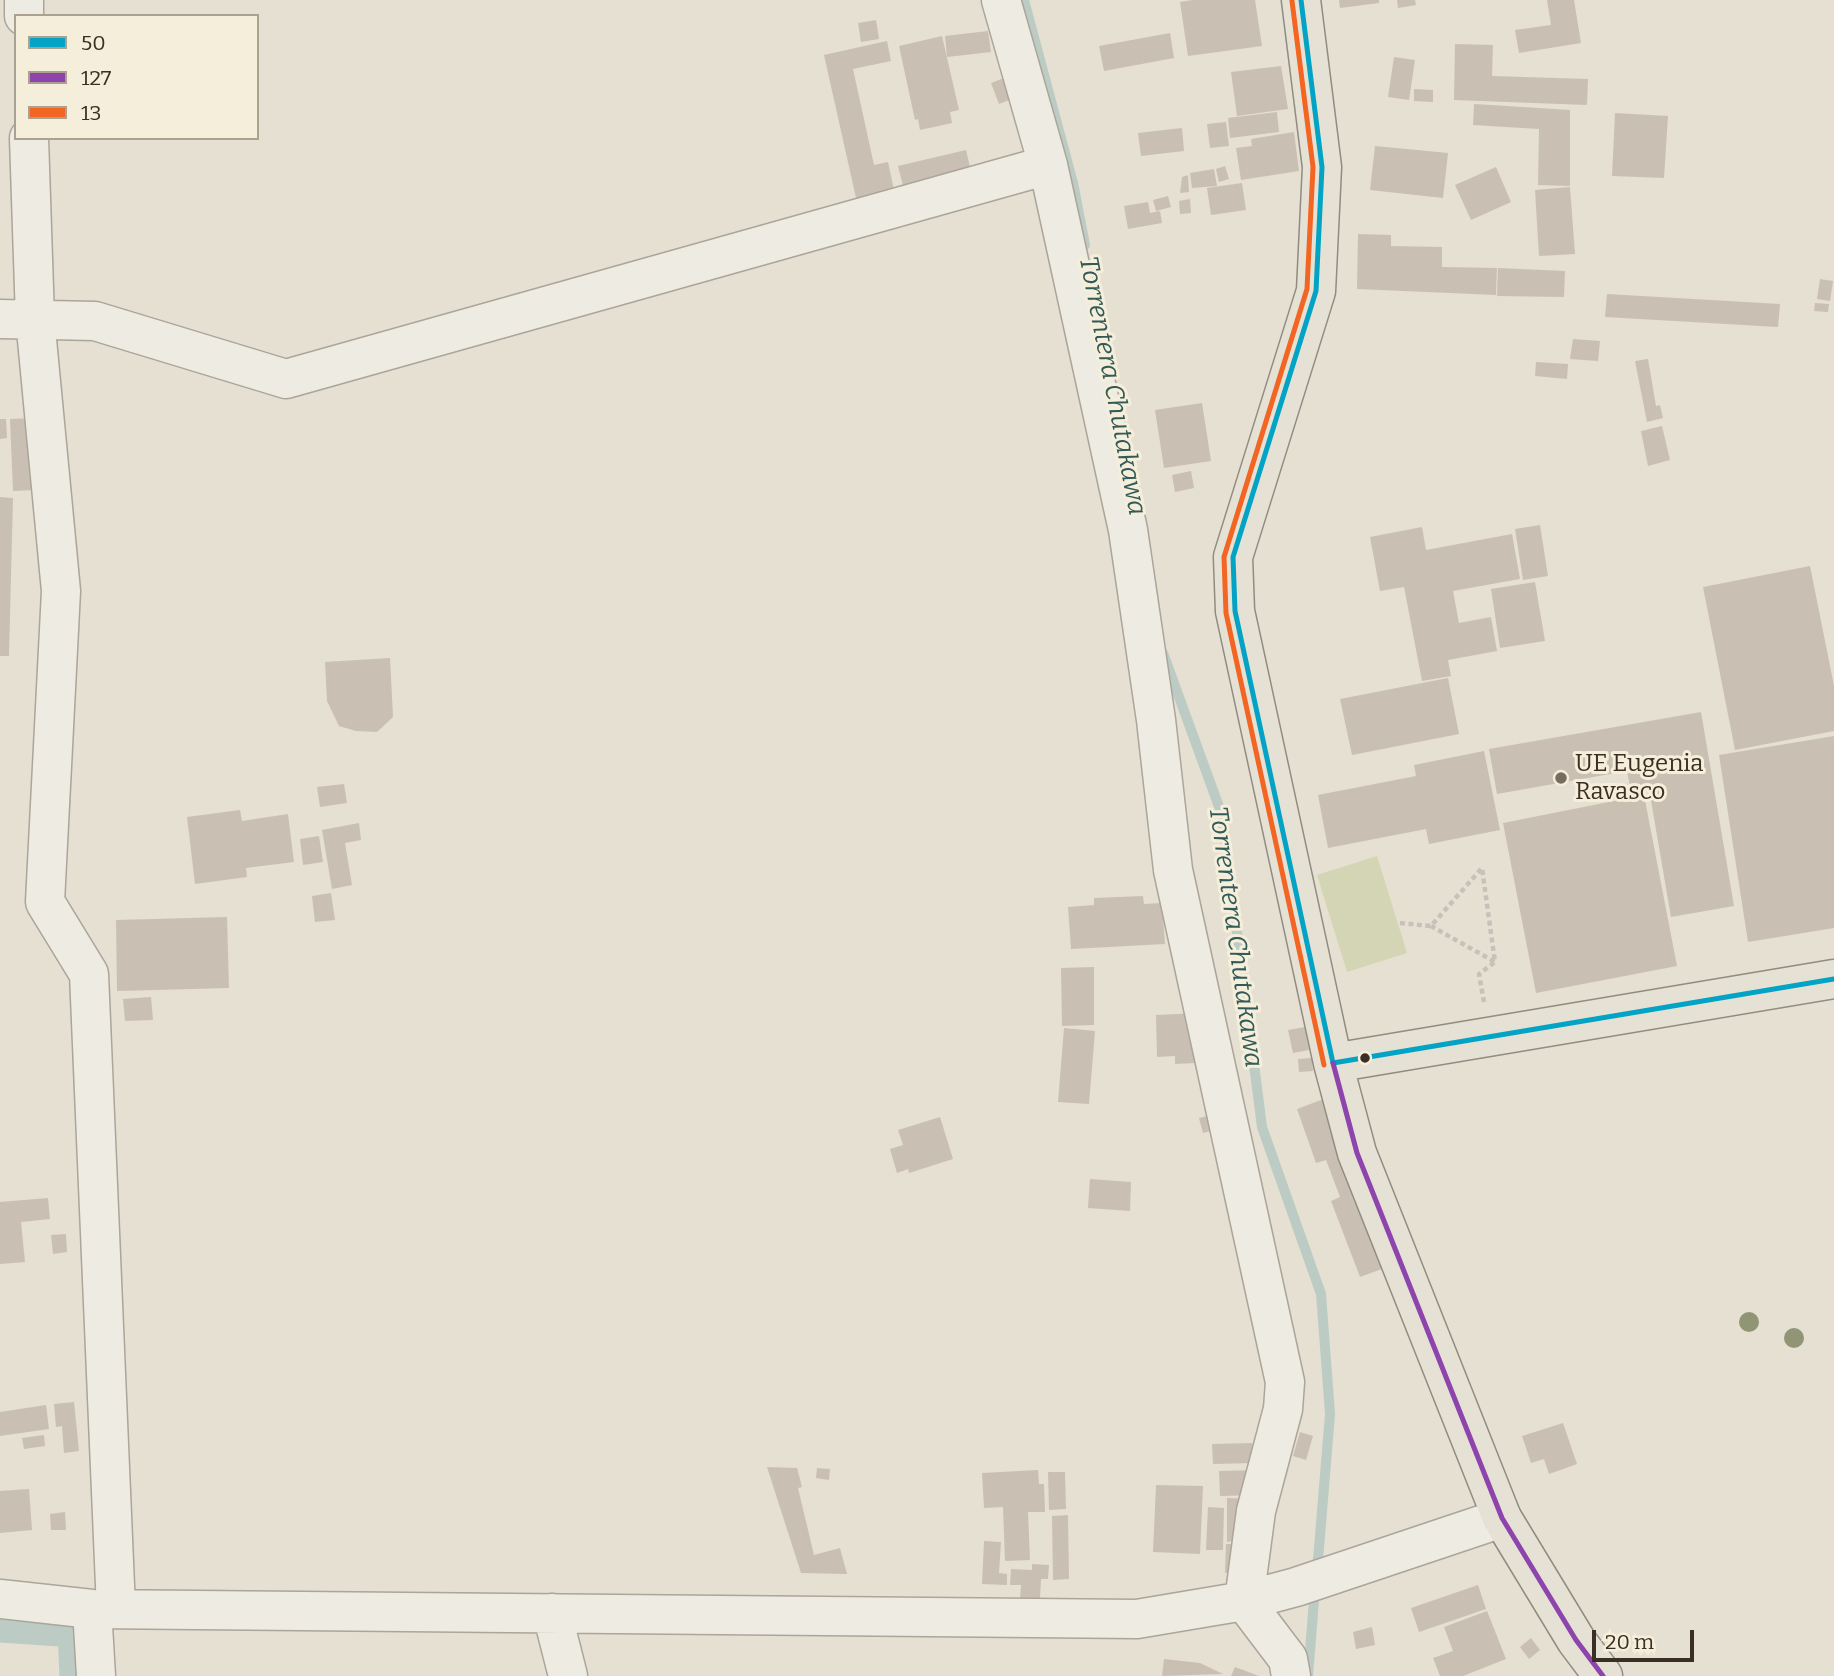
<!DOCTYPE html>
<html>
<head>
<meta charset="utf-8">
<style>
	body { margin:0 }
	#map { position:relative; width:1834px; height:1676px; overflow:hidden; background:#e5e0d2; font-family:Bitter,serif }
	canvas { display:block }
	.legend { position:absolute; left:14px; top:14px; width:245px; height:126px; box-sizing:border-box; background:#f5eeda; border:2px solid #aba190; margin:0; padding:9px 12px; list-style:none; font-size:21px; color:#3b2e22 }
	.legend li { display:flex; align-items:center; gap:14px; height:35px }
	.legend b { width:35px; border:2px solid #aba190 }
	.scale { position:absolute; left:1592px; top:1630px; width:102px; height:32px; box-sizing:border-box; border:4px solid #3b2e22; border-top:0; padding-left:9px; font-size:21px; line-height:24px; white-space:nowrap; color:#3b2e22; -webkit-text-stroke:5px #f5eeda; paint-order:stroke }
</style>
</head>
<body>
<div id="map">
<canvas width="1834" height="1676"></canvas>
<ul class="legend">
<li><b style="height:9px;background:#03a3c5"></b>50</li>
<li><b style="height:9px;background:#8e44ad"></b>127</li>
<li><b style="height:9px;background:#f26522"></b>13</li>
</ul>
<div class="scale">20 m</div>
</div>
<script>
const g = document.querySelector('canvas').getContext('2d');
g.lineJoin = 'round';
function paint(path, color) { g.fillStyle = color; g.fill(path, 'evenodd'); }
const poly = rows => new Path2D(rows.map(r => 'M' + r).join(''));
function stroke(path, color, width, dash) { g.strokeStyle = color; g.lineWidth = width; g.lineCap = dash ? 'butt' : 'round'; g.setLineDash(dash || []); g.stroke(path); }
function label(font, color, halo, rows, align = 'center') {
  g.font = font + ' Bitter,serif'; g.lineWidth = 6; g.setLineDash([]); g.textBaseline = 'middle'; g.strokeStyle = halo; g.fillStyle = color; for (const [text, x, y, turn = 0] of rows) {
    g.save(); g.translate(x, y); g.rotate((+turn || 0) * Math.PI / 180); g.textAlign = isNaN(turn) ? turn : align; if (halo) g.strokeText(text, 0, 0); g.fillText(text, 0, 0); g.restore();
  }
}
paint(poly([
	[1377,856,1407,953,1347,972,1317,875]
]), '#d4d5b5');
stroke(poly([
	[1024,0,1073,183,1085,245],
	[1163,653,1222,815,1262,1127,1321,1294,1330,1414,1317,1572],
	[1308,1676,1315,1588]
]), '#bccbc3', 10);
stroke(poly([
	[0,1625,75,1630,77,1676]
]), '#bccbc3', 35);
paint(poly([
	[1193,0,1255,0,1262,46,1188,56,1180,2],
	[1339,0,1379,0,1379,3,1340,8],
	[1397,0,1415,0,1416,5,1398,8],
	[1547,0,1574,0,1581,43,1519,53,1515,30,1551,25],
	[876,20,879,39,861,42,858,23],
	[988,31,991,52,947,57,945,36],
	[1170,33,1174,58,1104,71,1099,46],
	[942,36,959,110,950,112,952,123,920,130,918,119,915,120,899,46],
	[887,41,891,61,853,69,874,165,888,162,894,190,856,198,824,55],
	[1455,44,1493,45,1492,76,1588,79,1587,105,1454,100],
	[1394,57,1415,60,1409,100,1388,97],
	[1281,66,1288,109,1237,116,1231,72],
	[1004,78,1012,99,999,104,991,83],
	[1414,89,1433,90,1433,102,1414,101],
	[1474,104,1570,110,1570,186,1538,185,1539,129,1473,125],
	[1277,112,1279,132,1230,138,1228,118],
	[1615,113,1668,116,1664,178,1612,176],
	[1226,122,1229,146,1210,148,1207,124],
	[1182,128,1184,151,1141,156,1138,133],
	[1294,132,1299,171,1241,180,1236,148,1252,146,1251,139],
	[1375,146,1448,153,1443,198,1370,190],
	[966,150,973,179,905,194,898,166],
	[1225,166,1229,179,1219,182,1216,169],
	[1496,167,1511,202,1471,220,1455,185],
	[1214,169,1217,186,1192,188,1190,173],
	[1188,175,1189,192,1180,193,1182,177],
	[1242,183,1246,210,1211,215,1207,188],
	[1570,187,1575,254,1539,256,1535,190],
	[1168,196,1171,207,1156,211,1153,200],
	[1190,199,1191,213,1180,214,1179,201],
	[1148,202,1150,213,1160,211,1162,223,1128,229,1124,206],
	[1358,234,1391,235,1391,246,1442,247,1442,267,1497,268,1496,295,1357,289],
	[1498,268,1565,271,1564,297,1497,296],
	[1820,279,1833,281,1830,301,1817,299],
	[1607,294,1780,304,1778,327,1605,317],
	[1815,303,1829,304,1828,312,1814,311],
	[1573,339,1600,341,1598,361,1570,359],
	[1648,359,1656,406,1660,405,1663,418,1647,422,1635,361],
	[1536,362,1568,364,1567,379,1535,376],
	[1202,403,1211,461,1164,468,1155,410],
	[34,418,37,490,13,491,10,419],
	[0,419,6,419,7,438,0,439],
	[1662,426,1670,460,1648,466,1641,431],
	[1191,471,1194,488,1175,492,1172,475],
	[0,497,13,498,9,656,0,656],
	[1540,525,1548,576,1523,580,1515,529],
	[1422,527,1426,550,1512,534,1520,579,1453,591,1459,623,1491,617,1497,651,1448,660,1451,676,1422,681,1404,587,1380,591,1370,537],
	[1810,566,1834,686,1834,731,1735,750,1703,587],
	[1535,582,1545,641,1500,648,1491,589],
	[390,658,393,717,377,732,356,731,339,726,327,701,325,662],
	[1448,678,1459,734,1352,755,1340,699],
	[1701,712,1734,906,1671,917,1649,789,1631,792,1627,771,1497,794,1489,749],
	[1834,736,1834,928,1748,942,1719,755],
	[1484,751,1500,830,1429,844,1426,829,1328,848,1318,795,1416,776,1414,765],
	[344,784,347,803,320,807,317,787],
	[1644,795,1677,966,1536,993,1503,823],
	[240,810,242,821,288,814,294,862,246,868,247,877,195,884,187,817],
	[359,823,361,840,345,843,352,885,332,889,322,830],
	[319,836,323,862,303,865,300,839],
	[331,893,335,920,315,922,312,896],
	[1143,896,1144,904,1162,903,1165,944,1071,949,1068,907,1094,905,1094,898],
	[227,917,229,988,117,991,116,920],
	[1094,967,1094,1025,1062,1026,1061,968],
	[151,997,153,1020,125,1021,123,999],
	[1199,1013,1195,1063,1175,1064,1175,1056,1157,1057,1156,1015],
	[1305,1027,1309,1050,1293,1053,1288,1030],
	[1064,1028,1095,1031,1089,1104,1058,1102],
	[1312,1058,1313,1071,1299,1072,1298,1059],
	[1329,1097,1390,1266,1360,1277,1331,1201,1340,1197,1326,1160,1316,1163,1297,1109],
	[1219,1113,1223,1128,1203,1133,1199,1118],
	[940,1117,953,1159,909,1173,908,1169,897,1173,890,1149,903,1145,898,1130],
	[1090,1179,1131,1182,1130,1211,1088,1208],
	[48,1198,50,1219,21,1222,25,1262,0,1264,0,1202],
	[66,1234,67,1252,53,1254,51,1235],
	[74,1402,79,1451,64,1453,62,1426,56,1427,54,1404],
	[46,1405,49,1429,0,1436,0,1412],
	[1563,1423,1577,1464,1549,1474,1544,1459,1531,1463,1522,1436],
	[1300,1432,1313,1436,1306,1460,1293,1456],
	[44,1435,45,1446,24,1449,22,1438],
	[1252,1443,1253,1463,1213,1464,1212,1444],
	[767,1467,797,1468,802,1487,798,1488,814,1555,840,1548,847,1574,801,1573],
	[817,1468,830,1469,829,1480,816,1478],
	[1038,1470,1039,1484,1044,1484,1045,1512,1028,1512,1030,1560,1005,1561,1003,1507,984,1508,982,1473],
	[1260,1470,1260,1495,1220,1496,1219,1471],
	[1048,1472,1065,1472,1066,1509,1049,1510],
	[1156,1485,1203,1486,1200,1554,1153,1552],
	[29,1489,32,1530,0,1533,0,1491],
	[1227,1498,1252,1499,1248,1539,1227,1542],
	[1208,1507,1224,1508,1223,1550,1206,1550],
	[65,1512,66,1530,51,1530,50,1514],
	[1068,1515,1069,1579,1053,1580,1052,1516],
	[984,1541,1001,1542,999,1573,1007,1574,1007,1585,982,1584],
	[1226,1544,1245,1544,1245,1573,1225,1573],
	[1032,1564,1049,1565,1048,1579,1041,1579,1040,1598,1020,1598,1021,1585,1010,1585,1011,1569,1032,1570],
	[1478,1585,1486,1609,1419,1632,1411,1608],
	[1487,1611,1506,1659,1463,1676,1440,1676,1433,1658,1453,1651,1444,1627],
	[1372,1627,1375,1645,1356,1649,1353,1632],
	[1531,1638,1540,1650,1529,1659,1520,1647],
	[1164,1659,1200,1663,1223,1674,1162,1676],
	[1235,1667,1259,1676,1231,1676]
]), '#cabfb3');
const minor = poly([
	[24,0,24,16],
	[1001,0,1048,165,1128,530,1156,720,1173,870,1285,1382,1283,1409,1256,1511,1244,1601,1288,1659,1291,1676],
	[29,138,35,319,61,591,45,902,89,974,116,1609],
	[0,319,95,321,286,379,1048,165],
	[0,1599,92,1609,1137,1619,1244,1601,1296,1587,1502,1518],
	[92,1609,96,1676],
	[552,1613,568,1676]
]);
const major = poly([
	[1301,0,1322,167,1316,291,1233,557,1235,611,1333,1063,1357,1153,1502,1518,1576,1640,1603,1676],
	[1333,1063,1834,979]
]);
stroke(minor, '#aba59a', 41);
stroke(major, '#918b81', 41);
stroke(poly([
	[1400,923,1431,926,1482,868,1495,962,1431,926],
	[1484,1002,1479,974,1495,962]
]), '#c6c2ba', 4.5, [5, 3.5]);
stroke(minor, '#eeebe3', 38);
stroke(major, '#e5e1d5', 38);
stroke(poly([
	[1301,0,1322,167,1316,291,1233,557,1235,611,1333,1063],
	[1333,1063,1834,979]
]), '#03a3c5', 5);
stroke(poly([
	[1333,1063,1357,1153,1502,1518,1576,1640,1603,1676]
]), '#8e44ad', 5);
stroke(poly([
	[1292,1,1313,167,1307,289,1224,557,1226,613,1324,1065]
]), '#f26522', 5);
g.fillStyle = '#909575';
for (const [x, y] of [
	[1749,1322],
	[1794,1338]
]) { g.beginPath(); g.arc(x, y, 10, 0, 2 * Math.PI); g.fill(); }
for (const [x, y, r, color] of [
	[1561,778,7,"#766c60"],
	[1365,1058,6,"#3b2e22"]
]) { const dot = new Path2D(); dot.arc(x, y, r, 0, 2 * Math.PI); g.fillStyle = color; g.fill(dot); stroke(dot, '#f5eeda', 2.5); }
label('24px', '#3b2e22', '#f5eeda', [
	["UE Eugenia",1575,764],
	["Ravasco",1575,792]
], 'left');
label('italic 26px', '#325a58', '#f5eeda', [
	["Torrentera Chutakawa",1112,386,79],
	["Torrentera Chutakawa",1235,937,82]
]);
</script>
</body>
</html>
